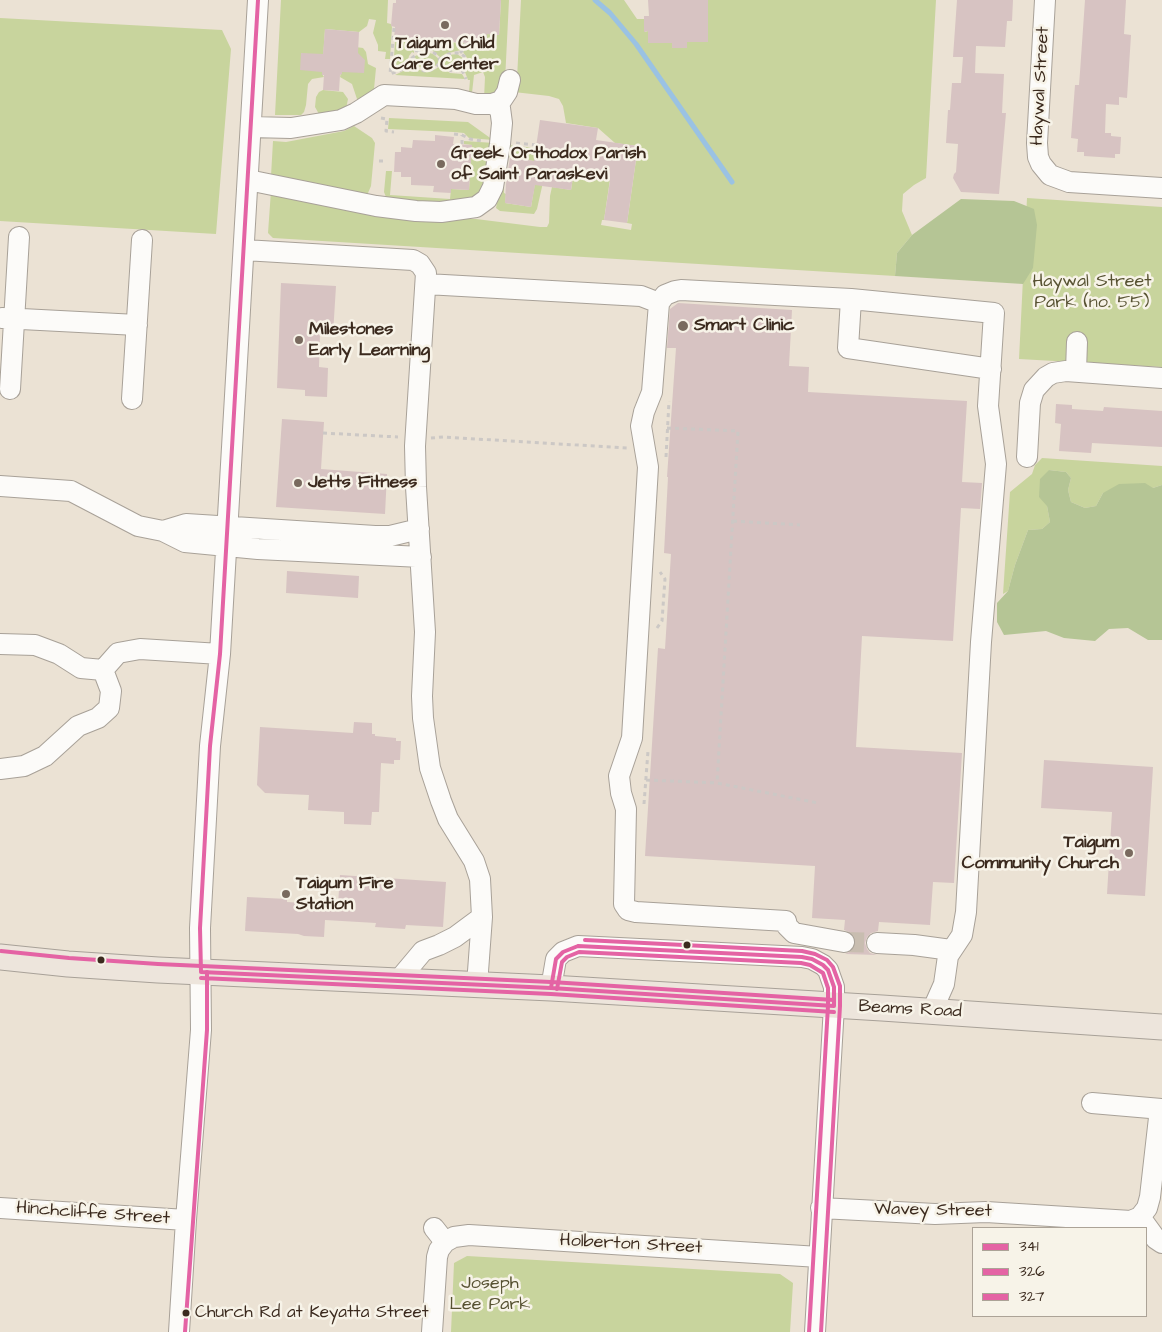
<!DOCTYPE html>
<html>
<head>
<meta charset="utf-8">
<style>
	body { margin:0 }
	#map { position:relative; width:1162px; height:1332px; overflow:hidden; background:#ebe2d4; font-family:"Architects Daughter",sans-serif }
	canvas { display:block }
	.legend { position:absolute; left:972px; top:1227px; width:175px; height:90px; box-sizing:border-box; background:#f7f3e8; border:1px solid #aca397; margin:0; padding:6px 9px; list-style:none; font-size:15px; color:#3b2a1e }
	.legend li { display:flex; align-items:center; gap:10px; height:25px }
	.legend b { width:25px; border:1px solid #aca397 }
</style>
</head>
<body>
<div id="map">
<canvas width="1162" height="1332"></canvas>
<ul class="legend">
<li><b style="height:6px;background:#e463a4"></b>341</li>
<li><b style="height:6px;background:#e463a4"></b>326</li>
<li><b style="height:6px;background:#e463a4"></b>327</li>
</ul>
</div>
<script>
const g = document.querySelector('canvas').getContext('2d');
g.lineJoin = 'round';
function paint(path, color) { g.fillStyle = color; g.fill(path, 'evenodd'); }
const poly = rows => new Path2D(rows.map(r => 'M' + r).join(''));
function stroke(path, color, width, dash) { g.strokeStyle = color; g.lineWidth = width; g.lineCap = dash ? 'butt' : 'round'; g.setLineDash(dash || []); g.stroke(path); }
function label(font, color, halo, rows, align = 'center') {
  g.font = font + ' "Architects Daughter",sans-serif'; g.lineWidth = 5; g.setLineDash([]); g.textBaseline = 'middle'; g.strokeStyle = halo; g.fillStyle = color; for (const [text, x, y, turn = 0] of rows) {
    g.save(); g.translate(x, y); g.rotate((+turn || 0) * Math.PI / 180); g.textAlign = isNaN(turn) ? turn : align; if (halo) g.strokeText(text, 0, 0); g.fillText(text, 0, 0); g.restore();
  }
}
paint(poly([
	[281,0,388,0,387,23,391,24,392,27,390,59,385,59,386,52,378,51,378,45,373,33,376,20,369,19,367,26,359,32,325,29,322,74,324,77,312,79,308,84,306,105,304,112,301,115,275,115],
	[501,0,509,0,505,81,502,88,484,99,485,77,483,72,474,75,472,93,469,92,470,80,468,80,465,72,469,67,470,62,463,52,468,45,469,48,486,49,487,34,499,35],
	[521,0,624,0,637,19,644,19,645,32,648,31,672,43,672,48,687,48,687,37,708,0,936,0,926,178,914,185,903,194,902,211,912,235,897,253,895,276,273,238,268,233,271,191,450,219,476,219,540,227,547,227,549,223,550,196,552,187,571,190,573,177,613,159,604,220,602,220,601,225,631,230,632,224,627,223,638,146,615,143,598,128,566,123,563,106,559,99,549,96,514,92,517,79],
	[0,18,222,30,231,49,216,234,0,221],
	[412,40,464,43,461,50,445,54,441,58,433,51,428,49,420,50,412,44],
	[395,41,408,42,409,45,414,50,414,53,412,52,409,56,408,60,410,66,400,68,393,73],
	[348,46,363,48,366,52,368,64,376,68,374,89,371,93,358,102,352,84,340,77],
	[426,52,433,54,439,59,438,64,432,68,423,69,413,62,415,56],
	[457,54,467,61,467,64,465,67,461,70,452,71,443,65,442,62,444,58,449,55],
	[440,65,450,73,462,74,465,79,395,75,407,69,416,69,427,72,436,69],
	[323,90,343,92,348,99,346,109,319,114,315,107,316,97,319,92],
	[389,118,468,122,493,140,469,138,464,133,454,132,388,129],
	[354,126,372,138,375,143,371,186,368,193,364,194,271,176,273,141,286,142,344,131],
	[464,141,494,143,489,176,477,198,454,206,386,197,384,192,386,171,392,171,390,195,450,199,451,189,469,190,472,145,464,144],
	[508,145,536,148,534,161,508,157,504,184,504,193,506,194,505,203,531,207,536,177,544,178,537,209,534,214,500,211,496,208],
	[1027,198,1162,207,1162,367,1019,359],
	[1042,458,1162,466,1162,485,1153,488,1103,493,1096,506,1085,508,1071,502,1068,490,1071,478,1066,472,1049,470,1047,506,1050,522,1042,529,1028,530,1015,565,1008,591,1003,594,1010,492,1032,474,1035,465],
	[467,1256,780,1274,793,1283,790,1332,451,1332,454,1263]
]), '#c8d49d');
paint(poly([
	[961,199,1014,201,1034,209,1037,225,1033,268,1023,284,895,276,897,253,912,235],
	[1049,470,1066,472,1071,478,1068,490,1071,502,1085,508,1096,506,1103,493,1119,484,1145,483,1153,488,1162,485,1162,640,1148,640,1128,628,1109,629,1095,641,1064,638,1046,631,1004,635,997,622,997,603,1008,591,1015,565,1028,530,1042,529,1050,522,1047,506,1039,497,1040,479]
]), '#b5c595');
stroke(poly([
	[595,0,610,13,636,44,732,182]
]), '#9ac2e3', 5);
paint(poly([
	[396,0,501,0,499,35,487,34,486,49,468,48,469,43,394,39,395,27,391,26,393,3,396,3],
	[648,0,708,0,708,42,687,42,687,48,672,48,672,43,648,43,648,31,644,32,644,16,649,16],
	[957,0,1013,0,1012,21,1007,21,1005,47,976,46,975,73,1004,74,1002,113,1006,113,999,194,961,192,953,178,954,174,956,172,958,144,946,143,948,110,950,110,952,83,961,83,963,57,953,57],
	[1085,0,1126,0,1124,34,1131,35,1127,98,1119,97,1119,105,1106,104,1105,133,1111,133,1111,136,1121,137,1120,154,1115,154,1115,158,1084,156,1084,152,1077,152,1078,139,1071,138,1075,85,1079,85,1080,72],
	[325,29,359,32,358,53,365,60,364,73,342,72,342,74,340,75,339,91,323,90,324,75,322,75,322,72,300,70,301,53,323,54],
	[540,120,598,128,596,140,638,146,627,223,604,220,610,181,573,177,571,190,535,185,531,207,505,203,506,184,510,157,534,161],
	[435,135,454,137,453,144,472,145,469,190,451,189,451,193,433,192,434,186,411,185,411,177,401,177,401,172,394,172,395,152,401,152,401,147,412,148,413,140,435,141],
	[281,283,336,286,333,334,320,333,319,367,328,368,327,397,305,396,305,390,277,388],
	[678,303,792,310,789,366,809,367,808,392,967,401,962,482,982,483,980,509,961,508,953,641,862,636,856,747,962,753,954,883,933,882,930,925,879,922,878,931,871,933,867,937,865,943,867,949,870,953,877,955,845,954,853,950,856,944,855,938,852,933,844,930,845,920,812,918,815,866,645,856,658,648,665,649,671,554,664,553,668,477,667,477,676,348,667,348,670,309],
	[1056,404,1072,405,1072,409,1103,411,1104,407,1162,411,1162,447,1092,443,1091,453,1059,451,1061,424,1055,423],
	[282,419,324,422,321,469,387,474,385,514,276,507],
	[287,571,359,576,358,598,286,593],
	[354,722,372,723,372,734,375,734,375,736,396,738,396,741,401,741,400,760,394,760,394,764,381,763,379,812,372,812,371,825,344,824,344,812,308,810,309,795,265,793,257,785,260,727,353,733],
	[1044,760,1153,767,1145,896,1107,894,1112,812,1041,808],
	[340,875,446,882,443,927,406,925,405,929,375,927,376,923,325,920,324,937,304,936,298,934,245,931,247,897,287,899,287,902,338,905]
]), '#d7c3c2');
stroke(poly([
	[844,942,877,943]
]), '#c8bdb0', 20, [20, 10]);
const minor = poly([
	[1045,0,1037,143,1038,157,1041,164,1050,175,1069,182,1162,188],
	[251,127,291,128,341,120,356,113,384,95,456,99,476,104,492,104,501,101,507,92,510,80],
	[248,180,376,206,416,211,441,212,476,207,487,199,493,187,500,144,502,123,500,108,492,104],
	[244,250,413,260,420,264,426,273,415,446,416,487,425,632,422,696,423,718,430,768,441,801,448,819,474,861,480,879,482,917,477,985],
	[426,284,641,296,659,303],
	[851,299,848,348,991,369],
	[2,318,137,325],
	[1076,371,1077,342],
	[10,389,19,237],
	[132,399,142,240],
	[1027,457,1030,403,1034,390,1046,377,1053,373,1066,371,1162,378],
	[0,486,71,491,138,526,163,531,185,542,258,549,421,557],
	[163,531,186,524,375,536,390,536,419,529],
	[0,644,35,645,59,654,81,668,103,670],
	[103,670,118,653,140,649,220,654],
	[0,769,24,766,45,756,78,726,98,718,109,708,111,691,103,670],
	[844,942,794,933,787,926,786,921,636,912,628,910,624,904,626,809,621,793,619,776,632,738,648,467,641,426,644,412,652,392,659,303,665,295,675,291,681,290,851,299,994,313,988,406,996,464,981,642,966,912,962,935,948,956,944,984,932,1011],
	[877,943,914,945,951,950],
	[397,982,423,951,439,945,455,937,482,917],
	[551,988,556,959,563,952,578,946,802,957,812,959,823,965,828,970,834,987,834,1006,815,1332],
	[1092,1103,1162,1109],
	[0,1208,186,1220],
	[821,1208,935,1214,986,1212,1131,1221,1140,1217,1147,1208,1150,1197,1160,1109],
	[1140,1217,1156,1239,1162,1243],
	[445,1242,454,1237,469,1235,819,1257],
	[179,1332,186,1220,201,1030,200,928,210,746,220,654,258,0],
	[432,1332,437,1257,439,1250,445,1242,434,1228]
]);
const major = poly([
	[0,957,68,964,158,970,551,988,882,1008,1162,1027]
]);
stroke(minor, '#a8a198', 22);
stroke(major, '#a8a198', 27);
stroke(poly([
	[394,28,390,74,409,67,415,67,424,71,431,70,438,65,440,62,443,57,451,53,460,53,468,59,469,62,466,68,453,72,442,65,440,62,439,58,437,55,433,52,424,51,418,53,412,58,415,67],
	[410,42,418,53],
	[460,53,465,48,466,43,469,43],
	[462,70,466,79],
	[381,118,387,119,386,131,394,132],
	[454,134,462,135,470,139,482,141],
	[516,143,537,145],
	[462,144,462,135],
	[379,161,386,161],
	[667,428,738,431,717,783],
	[323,433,398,437],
	[431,438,443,437,627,448],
	[666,457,669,401],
	[733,521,800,525],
	[657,628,662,621,665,579,660,572],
	[646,780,717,783,818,803],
	[644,804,648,751]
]), '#ccc8c5', 3, [4, 4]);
stroke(minor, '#fcfbf9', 20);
stroke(major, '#ede5dc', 25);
stroke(poly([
	[578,946,802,957,812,959,823,965,828,970,834,987,834,1006,551,988,556,959,563,952,578,946],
	[201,972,551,988],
	[201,972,200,928,210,746,220,654,258,0]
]), '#e463a4', 4);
stroke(poly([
	[201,978,551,994,834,1012],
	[557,989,562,962,567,957,579,952,801,963,810,965,823,973,828,988,828,1006,809,1332],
	[185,1332,207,1030,207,972]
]), '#e463a4', 4);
stroke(poly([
	[585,940,802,951,815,954,827,960,833,967,840,986,840,1006,821,1332],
	[1,951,69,958,158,964,551,982,834,1000]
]), '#e463a4', 4);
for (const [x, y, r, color] of [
	[445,25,5,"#796a5e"],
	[441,164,5,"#796a5e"],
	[683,326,6,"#796a5e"],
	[299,340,5,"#796a5e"],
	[298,483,5,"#796a5e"],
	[1129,853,5,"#796a5e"],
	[286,894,5,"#796a5e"],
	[687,945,4.5,"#3b2a1e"],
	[101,960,4.5,"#3b2a1e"],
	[186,1313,4.5,"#3b2a1e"]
]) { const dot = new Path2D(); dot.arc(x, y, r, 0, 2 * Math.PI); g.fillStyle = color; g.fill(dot); stroke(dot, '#f7f3e8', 2); }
label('17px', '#3b2a1e', '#f7f3e8', [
	["Church Rd at Keyatta Street",195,1313]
], 'left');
label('bold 18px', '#3b2a1e', '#f7f3e8', [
	["Taigum Child",445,44,"center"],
	["Care Center",445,65,"center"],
	["Greek Orthodox Parish",451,154],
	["of Saint Paraskevi",451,175],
	["Smart Clinic",694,326],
	["Milestones",309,330],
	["Early Learning",309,351],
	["Jetts Fitness",308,483],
	["Taigum",1119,843,"right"],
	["Community Church",1119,864,"right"],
	["Taigum Fire",296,884],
	["Station",296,905]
], 'left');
label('18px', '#3b2a1e', '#f7f3e8', [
	["Haywal Street",1041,86,-87],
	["Beams Road",910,1010,3],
	["Wavey Street",933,1211,1],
	["Hinchcliffe Street",93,1214,4],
	["Holberton Street",631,1245,3]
]);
label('18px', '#575232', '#f7f3e8', [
	["Haywal Street",1092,282],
	["Park (no. 55)",1092,303],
	["Joseph",490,1284],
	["Lee Park",490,1305]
]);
</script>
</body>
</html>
